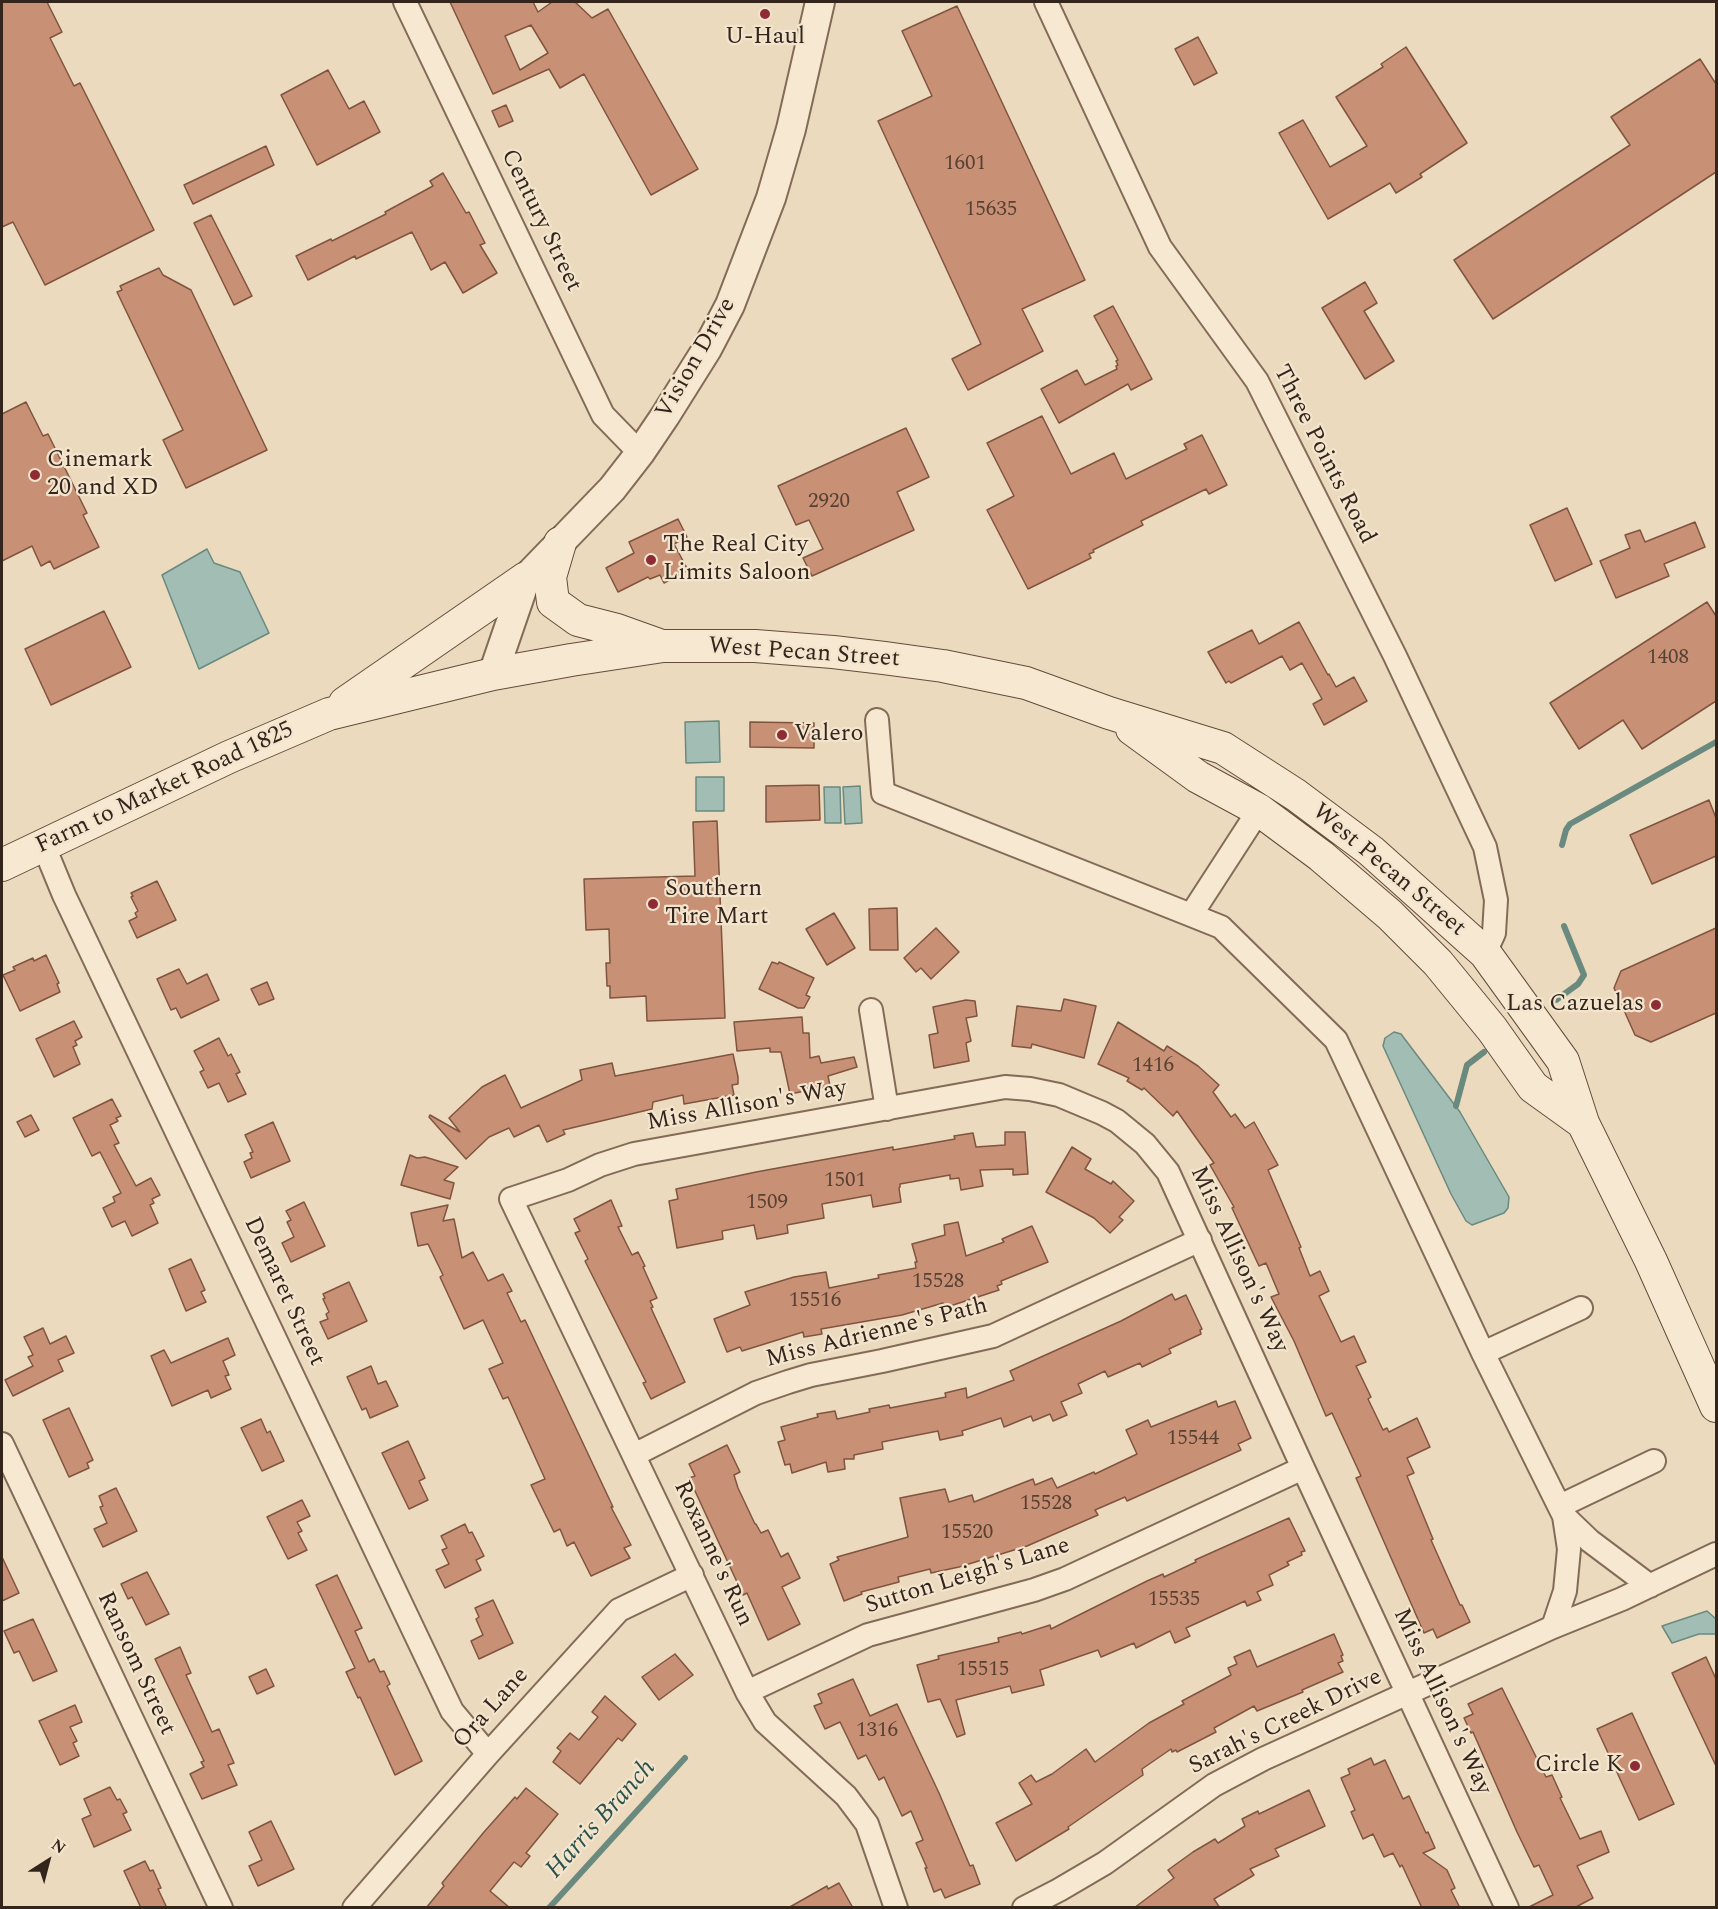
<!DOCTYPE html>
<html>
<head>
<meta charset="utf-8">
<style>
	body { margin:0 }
	#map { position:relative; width:1718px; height:1909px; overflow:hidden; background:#ebdabe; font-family:Spectral,serif }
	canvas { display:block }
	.frame { position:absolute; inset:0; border:3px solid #33251c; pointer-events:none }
	.north { position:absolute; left:18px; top:1831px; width:60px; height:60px; -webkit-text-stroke:4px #f3e5cd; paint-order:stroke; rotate:36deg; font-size:16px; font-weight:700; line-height:24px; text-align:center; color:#33251c }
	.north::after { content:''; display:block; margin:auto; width:21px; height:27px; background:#33251c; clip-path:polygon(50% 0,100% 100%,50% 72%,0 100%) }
</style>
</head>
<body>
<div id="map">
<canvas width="1718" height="1909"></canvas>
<div class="frame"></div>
<div class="north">N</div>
</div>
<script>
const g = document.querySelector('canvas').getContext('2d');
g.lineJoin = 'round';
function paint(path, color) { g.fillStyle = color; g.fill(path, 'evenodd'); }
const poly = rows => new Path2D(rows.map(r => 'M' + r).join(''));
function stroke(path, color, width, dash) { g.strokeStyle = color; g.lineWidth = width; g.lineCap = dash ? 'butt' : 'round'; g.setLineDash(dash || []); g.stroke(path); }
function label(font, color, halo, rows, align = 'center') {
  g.font = font + ' Spectral,serif'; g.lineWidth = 4.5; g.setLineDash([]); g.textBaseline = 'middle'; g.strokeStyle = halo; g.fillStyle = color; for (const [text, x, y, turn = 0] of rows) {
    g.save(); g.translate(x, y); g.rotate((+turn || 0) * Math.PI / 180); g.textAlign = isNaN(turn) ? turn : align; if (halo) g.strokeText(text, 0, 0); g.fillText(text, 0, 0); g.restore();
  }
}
const water = poly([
	[207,549,214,563,240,572,269,633,199,669,162,575,207,549],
	[719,721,720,762,686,763,685,722,719,721],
	[696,777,724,777,724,811,696,811,696,777],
	[860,786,862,823,845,824,843,787,860,786],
	[824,787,840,787,841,823,825,823,824,787],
	[1394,1032,1401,1034,1460,1112,1509,1197,1508,1208,1504,1213,1472,1225,1466,1221,1451,1194,1383,1046,1385,1038,1394,1032],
	[1707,1611,1716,1619,1716,1634,1699,1634,1672,1643,1662,1626,1707,1611]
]);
paint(water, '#a2bdb3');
stroke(water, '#6a8a7f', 1.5);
stroke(poly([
	[1562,845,1566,830,1570,824,1716,742],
	[1556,1000,1578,984,1584,975,1564,926],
	[1456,1106,1467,1065,1484,1052],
	[549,1908,685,1758]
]), '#6a8a7f', 6);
const building = poly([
	[2,2,47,2,62,32,50,38,74,86,80,83,154,230,45,285,13,222,2,227,2,2],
	[450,2,533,2,538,12,552,2,575,2,592,18,608,9,698,169,651,195,584,74,560,88,549,69,493,94,450,2],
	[531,25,548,53,520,70,505,36,531,25],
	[957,6,1085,280,1022,309,1043,351,968,390,952,359,981,344,878,121,932,96,902,31,957,6],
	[1198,37,1217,73,1194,85,1175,49,1198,37],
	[1406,47,1467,143,1420,174,1422,177,1396,193,1390,183,1328,219,1279,133,1303,120,1330,167,1367,146,1336,97,1383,67,1381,64,1406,47],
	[1700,59,1716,84,1716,172,1493,319,1454,260,1630,145,1611,117,1700,59],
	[328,70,349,109,364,101,380,132,317,165,281,95,328,70],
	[506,105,513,121,499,127,492,111,506,105],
	[266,146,274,165,193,204,184,185,266,146],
	[443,173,466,213,469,212,485,243,480,245,497,273,463,293,445,262,431,270,412,232,356,259,355,256,308,280,296,256,331,239,332,241,386,214,385,212,433,186,430,181,443,173],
	[211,215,252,296,234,305,194,223,211,215],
	[159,268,163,275,191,290,267,450,186,488,163,440,183,430,117,292,122,290,120,286,159,268],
	[1365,282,1377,303,1364,311,1394,361,1365,379,1322,308,1365,282],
	[1113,306,1152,379,1131,390,1128,384,1059,423,1041,389,1077,370,1085,385,1117,369,1116,366,1118,365,1116,361,1118,360,1094,316,1113,306],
	[26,402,43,436,48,434,87,513,83,515,99,547,54,569,50,561,41,566,32,546,2,561,2,414,26,402],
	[1042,416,1071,474,1114,453,1126,479,1187,449,1184,444,1202,435,1227,485,1209,494,1206,489,1141,521,1143,525,1093,550,1094,552,1089,554,1091,558,1028,589,987,510,1014,496,987,443,1042,416],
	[906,428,929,477,897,492,914,530,812,576,803,558,823,549,809,520,796,525,778,486,906,428],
	[1567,508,1592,564,1555,581,1530,525,1567,508],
	[678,519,687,537,674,544,688,570,664,583,660,575,650,579,648,577,618,592,606,568,634,553,629,542,678,519],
	[1695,522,1705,547,1664,564,1669,576,1616,598,1600,561,1630,548,1625,535,1640,530,1645,542,1695,522],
	[1707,602,1716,616,1716,701,1642,749,1623,720,1579,749,1550,703,1707,602],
	[104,611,131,667,51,705,25,649,104,611],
	[1299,622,1328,675,1329,674,1336,687,1354,677,1367,701,1324,725,1313,704,1322,699,1302,663,1290,670,1282,656,1231,683,1229,681,1226,683,1208,652,1252,630,1259,644,1299,622],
	[750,722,814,723,814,748,750,747,750,722],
	[819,785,820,820,766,822,766,786,819,785],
	[1709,800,1716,818,1716,856,1652,884,1630,835,1709,800],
	[717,821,725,1018,647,1021,646,996,610,998,610,986,607,986,606,963,610,963,609,929,586,930,584,879,695,876,693,822,717,821],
	[157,881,176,920,137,938,129,921,137,917,135,913,138,911,131,897,133,896,131,893,157,881],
	[897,908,898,950,870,950,869,909,897,908],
	[834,913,855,948,827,965,806,929,834,913],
	[936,928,959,952,931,979,921,968,916,972,904,958,936,928],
	[1716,928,1716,1013,1651,1042,1635,1035,1614,988,1621,971,1716,928],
	[46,955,59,983,57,984,60,992,20,1011,3,975,15,970,13,967,33,958,34,961,46,955],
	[772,962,778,964,779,962,814,978,806,995,810,997,804,1008,798,1008,759,989,772,962],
	[179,969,187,984,207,974,219,1000,181,1018,176,1008,171,1010,157,979,179,969],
	[267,982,274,999,259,1005,251,989,267,982],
	[1064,999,1096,1006,1084,1058,1032,1044,1031,1048,1012,1046,1017,1006,1061,1011,1064,999],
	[966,1000,975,1001,977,1016,966,1018,971,1041,966,1043,969,1061,934,1068,929,1035,938,1033,933,1007,966,1000],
	[802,1017,803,1033,809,1033,810,1058,819,1056,821,1063,854,1057,857,1067,828,1076,830,1086,790,1094,781,1052,770,1052,770,1048,737,1051,734,1022,802,1017],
	[74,1021,82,1037,75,1041,77,1045,73,1047,80,1064,54,1077,36,1039,74,1021],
	[1118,1022,1164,1051,1167,1046,1198,1066,1219,1085,1213,1092,1231,1117,1235,1114,1245,1128,1254,1122,1278,1165,1268,1170,1301,1247,1299,1248,1310,1276,1320,1271,1329,1291,1319,1296,1341,1342,1354,1336,1366,1362,1356,1366,1371,1397,1368,1399,1383,1430,1387,1428,1389,1432,1417,1418,1430,1447,1407,1458,1414,1473,1407,1476,1433,1539,1431,1540,1460,1605,1462,1605,1470,1622,1437,1638,1433,1629,1424,1633,1356,1478,1361,1476,1332,1413,1326,1416,1294,1341,1271,1297,1279,1294,1266,1263,1259,1266,1232,1208,1234,1207,1210,1165,1214,1163,1177,1111,1173,1116,1144,1088,1142,1090,1127,1081,1129,1078,1098,1064,1118,1022],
	[219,1038,228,1056,231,1054,240,1072,236,1074,246,1094,228,1102,219,1083,208,1088,200,1072,204,1070,194,1051,219,1038],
	[733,1054,738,1077,738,1084,732,1085,734,1095,684,1104,683,1095,653,1102,652,1109,563,1130,565,1134,547,1142,539,1125,514,1137,509,1128,489,1137,466,1159,429,1117,430,1115,460,1132,449,1118,482,1087,505,1075,521,1108,582,1080,580,1070,612,1063,615,1076,733,1054],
	[112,1099,121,1116,116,1118,118,1121,110,1125,119,1143,114,1145,136,1186,151,1178,160,1195,152,1199,154,1203,150,1205,158,1223,132,1236,125,1221,112,1227,103,1208,115,1202,113,1197,121,1193,100,1152,92,1156,73,1118,112,1099],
	[31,1115,39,1130,25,1137,17,1122,31,1115],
	[273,1122,290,1161,251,1178,244,1162,252,1158,250,1153,253,1152,245,1135,273,1122],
	[1005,1132,1025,1132,1028,1174,1013,1175,1013,1169,980,1170,983,1186,961,1190,959,1178,950,1179,950,1175,900,1184,900,1187,899,1188,901,1202,873,1207,871,1195,822,1204,824,1218,787,1225,788,1233,757,1239,754,1225,722,1231,723,1239,677,1248,669,1201,678,1199,676,1189,756,1172,893,1147,893,1150,955,1139,954,1136,973,1133,976,1147,1005,1145,1005,1132],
	[1072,1147,1091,1159,1085,1169,1111,1184,1113,1181,1134,1201,1119,1217,1123,1220,1110,1233,1094,1218,1046,1192,1072,1147],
	[410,1155,417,1158,425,1157,458,1167,444,1180,454,1183,450,1199,401,1185,410,1155],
	[611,1200,622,1226,618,1227,632,1255,638,1252,645,1266,643,1267,657,1298,650,1301,653,1307,651,1308,685,1382,651,1399,643,1383,646,1382,585,1261,588,1259,575,1233,580,1231,574,1219,611,1200],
	[304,1202,325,1246,291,1262,282,1243,294,1237,287,1222,291,1220,286,1211,304,1202],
	[448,1205,443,1221,454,1219,462,1258,473,1252,488,1281,503,1274,512,1291,507,1293,521,1322,525,1320,613,1507,611,1507,631,1545,624,1548,630,1558,591,1576,574,1542,567,1546,560,1529,554,1532,531,1485,545,1479,508,1397,503,1399,489,1369,503,1363,483,1320,464,1329,440,1277,443,1275,428,1244,418,1246,411,1213,448,1205],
	[958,1222,966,1256,1004,1242,1002,1239,1032,1226,1048,1262,1001,1281,1002,1284,997,1286,999,1290,944,1308,943,1303,902,1315,821,1329,822,1334,804,1337,803,1332,742,1351,740,1347,727,1352,714,1319,750,1305,745,1292,794,1277,826,1272,829,1288,879,1278,878,1275,916,1268,915,1262,917,1262,912,1244,945,1235,944,1225,958,1222],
	[191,1259,205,1290,201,1292,206,1302,186,1311,169,1269,191,1259],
	[349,1282,367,1321,328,1339,320,1322,328,1319,326,1314,329,1312,323,1299,325,1298,323,1294,349,1282],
	[1172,1294,1175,1300,1186,1295,1202,1329,1200,1330,1201,1334,1169,1349,1171,1353,1142,1367,1140,1363,1108,1377,1105,1371,1078,1384,1082,1393,1061,1402,1067,1415,1053,1421,1050,1414,1033,1421,1031,1416,1004,1427,1001,1418,962,1431,963,1435,940,1440,938,1431,882,1442,883,1449,854,1455,854,1459,844,1459,845,1469,828,1472,826,1462,792,1473,790,1464,785,1465,778,1442,785,1440,781,1427,818,1417,817,1414,835,1411,837,1419,870,1412,869,1409,889,1405,890,1408,946,1397,945,1393,966,1388,967,1398,1014,1380,1010,1371,1121,1321,1172,1294],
	[43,1328,50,1344,66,1336,74,1353,58,1360,63,1371,13,1396,5,1380,33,1366,28,1357,33,1355,24,1337,43,1328],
	[228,1338,235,1355,223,1361,229,1375,225,1376,231,1389,211,1398,208,1390,172,1406,151,1356,164,1350,171,1363,228,1338],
	[371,1366,378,1384,386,1381,398,1406,370,1418,366,1408,362,1410,347,1377,371,1366],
	[1216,1401,1218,1407,1235,1401,1251,1438,1238,1444,1241,1450,1127,1501,1125,1497,1095,1510,1098,1515,1027,1546,959,1567,931,1573,930,1569,898,1577,899,1582,861,1592,862,1594,844,1601,830,1564,839,1560,837,1557,908,1537,900,1498,945,1489,949,1502,972,1495,974,1502,1033,1479,1035,1485,1052,1478,1057,1488,1094,1472,1095,1474,1137,1454,1126,1430,1148,1420,1151,1427,1216,1401],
	[69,1408,93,1460,87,1463,89,1468,69,1477,43,1420,69,1408],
	[261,1419,267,1433,270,1431,284,1461,262,1471,241,1428,261,1419],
	[408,1441,425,1478,419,1481,428,1500,409,1509,382,1453,408,1441],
	[727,1445,740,1472,734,1475,738,1488,755,1524,756,1524,761,1533,768,1530,781,1557,788,1553,800,1578,782,1587,800,1624,768,1640,747,1593,743,1595,689,1478,695,1476,689,1464,727,1445],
	[116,1488,137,1531,103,1547,94,1529,107,1523,100,1507,103,1506,99,1496,116,1488],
	[302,1500,310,1516,297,1522,302,1531,298,1533,307,1550,288,1559,267,1517,302,1500],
	[1289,1518,1305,1551,1301,1552,1302,1555,1287,1562,1289,1565,1269,1575,1273,1585,1257,1592,1261,1600,1247,1606,1245,1601,1186,1628,1190,1636,1175,1643,1170,1631,1136,1648,1134,1643,1101,1657,1098,1650,1040,1670,1044,1685,1012,1693,1010,1686,956,1700,965,1734,957,1737,940,1699,928,1702,917,1665,939,1659,938,1656,999,1642,998,1638,1021,1632,1022,1634,1050,1625,1051,1629,1147,1581,1163,1574,1164,1577,1196,1562,1195,1560,1289,1518],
	[465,1524,469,1533,472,1532,484,1556,476,1560,481,1570,445,1588,436,1570,449,1564,442,1550,447,1548,441,1536,465,1524],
	[2,1557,19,1593,2,1601,2,1557],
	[147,1572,169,1614,146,1625,132,1597,128,1599,121,1584,147,1572],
	[337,1575,362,1628,355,1631,369,1662,374,1659,380,1672,384,1671,390,1684,387,1686,422,1761,395,1775,360,1697,358,1698,346,1672,355,1668,316,1585,337,1575],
	[493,1600,513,1643,479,1659,471,1641,483,1635,476,1619,479,1617,475,1608,493,1600],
	[33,1619,57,1671,33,1681,19,1651,14,1653,4,1631,33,1619],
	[1334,1634,1343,1655,1341,1656,1343,1661,1338,1663,1343,1672,1302,1690,1303,1692,1257,1711,1254,1706,1214,1728,1216,1732,1177,1752,1176,1750,1172,1752,1171,1749,1142,1769,1143,1775,1068,1827,1069,1829,1016,1861,996,1823,1032,1804,1019,1783,1031,1775,1036,1782,1052,1774,1086,1749,1095,1762,1149,1723,1184,1704,1182,1701,1231,1675,1228,1668,1237,1664,1234,1657,1250,1650,1257,1667,1334,1634],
	[180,1647,191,1673,186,1675,212,1732,219,1729,234,1763,228,1765,237,1785,202,1799,190,1774,204,1767,201,1762,204,1761,155,1659,180,1647],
	[675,1654,693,1675,659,1700,642,1677,675,1654],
	[1706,1657,1716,1679,1716,1766,1672,1673,1706,1657],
	[266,1669,274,1686,257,1694,249,1677,266,1669],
	[853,1679,870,1716,897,1704,939,1793,970,1866,973,1865,980,1884,945,1898,941,1889,934,1892,925,1868,927,1868,916,1843,923,1840,911,1811,902,1816,884,1777,879,1780,866,1755,858,1759,840,1722,825,1729,814,1706,822,1703,818,1694,853,1679],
	[1502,1688,1546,1777,1552,1775,1562,1797,1560,1798,1580,1839,1601,1831,1609,1852,1577,1866,1593,1898,1574,1908,1527,1908,1553,1895,1539,1865,1534,1867,1517,1832,1473,1732,1471,1733,1464,1718,1473,1714,1468,1704,1502,1688],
	[605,1696,636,1724,622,1741,618,1738,580,1784,553,1762,561,1751,557,1748,570,1733,579,1740,598,1717,592,1712,605,1696],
	[75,1705,82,1722,70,1727,77,1741,73,1743,79,1756,60,1765,39,1721,75,1705],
	[1632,1713,1674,1804,1639,1820,1597,1729,1632,1713],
	[1371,1758,1374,1765,1385,1760,1403,1799,1409,1796,1426,1833,1428,1832,1435,1848,1423,1853,1447,1870,1455,1888,1451,1890,1460,1908,1422,1908,1402,1865,1400,1867,1393,1853,1384,1857,1373,1834,1363,1839,1351,1812,1355,1810,1341,1778,1350,1774,1348,1769,1371,1758],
	[110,1787,117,1800,120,1799,127,1812,123,1814,131,1830,94,1847,82,1819,91,1815,84,1799,110,1787],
	[526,1788,558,1814,526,1853,530,1856,521,1867,514,1862,490,1891,510,1908,426,1908,444,1886,442,1883,484,1832,515,1797,517,1799,526,1788],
	[1309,1790,1325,1826,1275,1849,1279,1856,1250,1869,1254,1875,1214,1899,1220,1908,1134,1908,1174,1878,1168,1870,1193,1852,1215,1839,1218,1843,1245,1826,1242,1819,1258,1811,1259,1814,1309,1790],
	[271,1821,294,1869,258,1886,249,1866,262,1860,249,1832,271,1821],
	[145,1861,150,1871,153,1870,161,1888,158,1889,167,1908,141,1908,124,1871,145,1861],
	[839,1883,853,1908,788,1908,827,1886,828,1889,839,1883]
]);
paint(building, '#c89176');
stroke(building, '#80543f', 1.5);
const minor = poly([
	[405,2,603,415,640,453],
	[1046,2,1160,247,1257,381,1395,656,1485,847,1496,900,1494,933,1485,953],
	[877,720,883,793,1191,915,1259,810],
	[43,844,64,895,452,1711,488,1754],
	[1191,915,1221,927,1336,1040,1483,1353,1564,1516,1569,1549,1565,1591,1553,1627],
	[871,1010,887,1109],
	[1483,1353,1581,1308],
	[2,1444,221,1908],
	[634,1455,756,1393,788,1382,811,1375,882,1361,993,1336,1200,1240],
	[1560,1506,1654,1461],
	[1564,1516,1590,1541,1650,1586],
	[747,1692,868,1635,1034,1590,1065,1579,1303,1468],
	[354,1908,488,1754,619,1610,692,1575],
	[896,1908,867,1824,846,1796,765,1722,747,1692,511,1199,568,1180,600,1165,634,1154,1005,1087,1030,1089,1059,1095,1102,1113,1117,1121,1145,1144,1168,1172,1303,1468,1507,1908],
	[1024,1908,1059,1890,1105,1863,1214,1785,1263,1759,1553,1627,1622,1599,1716,1554]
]);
const tertiary = poly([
	[493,674,526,578,612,489,640,453,665,416,707,349,730,305,771,198,791,129,820,2]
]);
const secondary = poly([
	[560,543,550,577,553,602,578,620,617,630,659,645],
	[345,703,526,578],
	[1132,729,1198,777,1259,810,1321,856,1390,915,1438,963,1492,1029,1533,1087,1583,1123],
	[2,865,229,757,329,714,493,674,571,660,663,646,755,646,833,652,884,658,943,666,1026,683,1109,713,1223,748,1296,795,1371,851,1485,953,1563,1061,1583,1123,1651,1261,1716,1406]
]);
stroke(minor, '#836b58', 26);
stroke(tertiary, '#836b58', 32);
stroke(secondary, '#644c3b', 34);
stroke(minor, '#f7e8d1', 22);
stroke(tertiary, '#f7e8d1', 28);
stroke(secondary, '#f7e8d1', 32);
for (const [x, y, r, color] of [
	[765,14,6,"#8f2b34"],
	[35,475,6,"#8f2b34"],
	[651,560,6,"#8f2b34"],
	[782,735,6,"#8f2b34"],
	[653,904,6,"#8f2b34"],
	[1656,1005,6,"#8f2b34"],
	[1635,1766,6,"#8f2b34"]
]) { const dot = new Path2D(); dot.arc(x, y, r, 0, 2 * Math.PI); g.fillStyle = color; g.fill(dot); stroke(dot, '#f3e5cd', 2); }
label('21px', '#584032', null, [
	["1601",965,165],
	["15635",991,211],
	["2920",829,503],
	["1408",1668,659],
	["1416",1153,1067],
	["1501",845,1182],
	["1509",767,1204],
	["15528",938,1283],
	["15516",815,1302],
	["15544",1193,1440],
	["15528",1046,1505],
	["15520",967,1534],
	["15535",1174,1601],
	["15515",983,1671],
	["1316",877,1732]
]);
label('24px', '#33251c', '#f3e5cd', [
	["U-Haul",765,38,"center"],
	["Cinemark",47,461],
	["20 and XD",47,489],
	["The Real City",663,546],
	["Limits Saloon",663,574],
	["Valero",794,735],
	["Southern",665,890],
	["Tire Mart",665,918],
	["Las Cazuelas",1644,1005,"right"],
	["Circle K",1623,1766,"right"]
], 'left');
label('24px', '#33251c', '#f3e5cd', [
	["Century Street",540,221,64],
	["Vision Drive",697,359,-60],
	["Three Points Road",1323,455,63],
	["West Pecan Street",804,654,4],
	["Farm to Market Road 1825",165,789,-25],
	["West Pecan Street",1388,871,40],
	["Miss Allison's Way",747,1107,-10],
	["Miss Allison's Way",1238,1260,65],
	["Demaret Street",283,1292,65],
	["Miss Adrienne's Path",877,1334,-14],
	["Roxanne's Run",712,1554,65],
	["Sutton Leigh's Lane",968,1577,-17],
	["Ransom Street",135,1664,65],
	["Miss Allison's Way",1441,1702,65],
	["Ora Lane",492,1709,-48],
	["Sarah's Creek Drive",1286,1723,-26]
]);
label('italic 26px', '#2c524c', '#f3e5cd', [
	["Harris Branch",602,1820,-48]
]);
</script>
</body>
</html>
